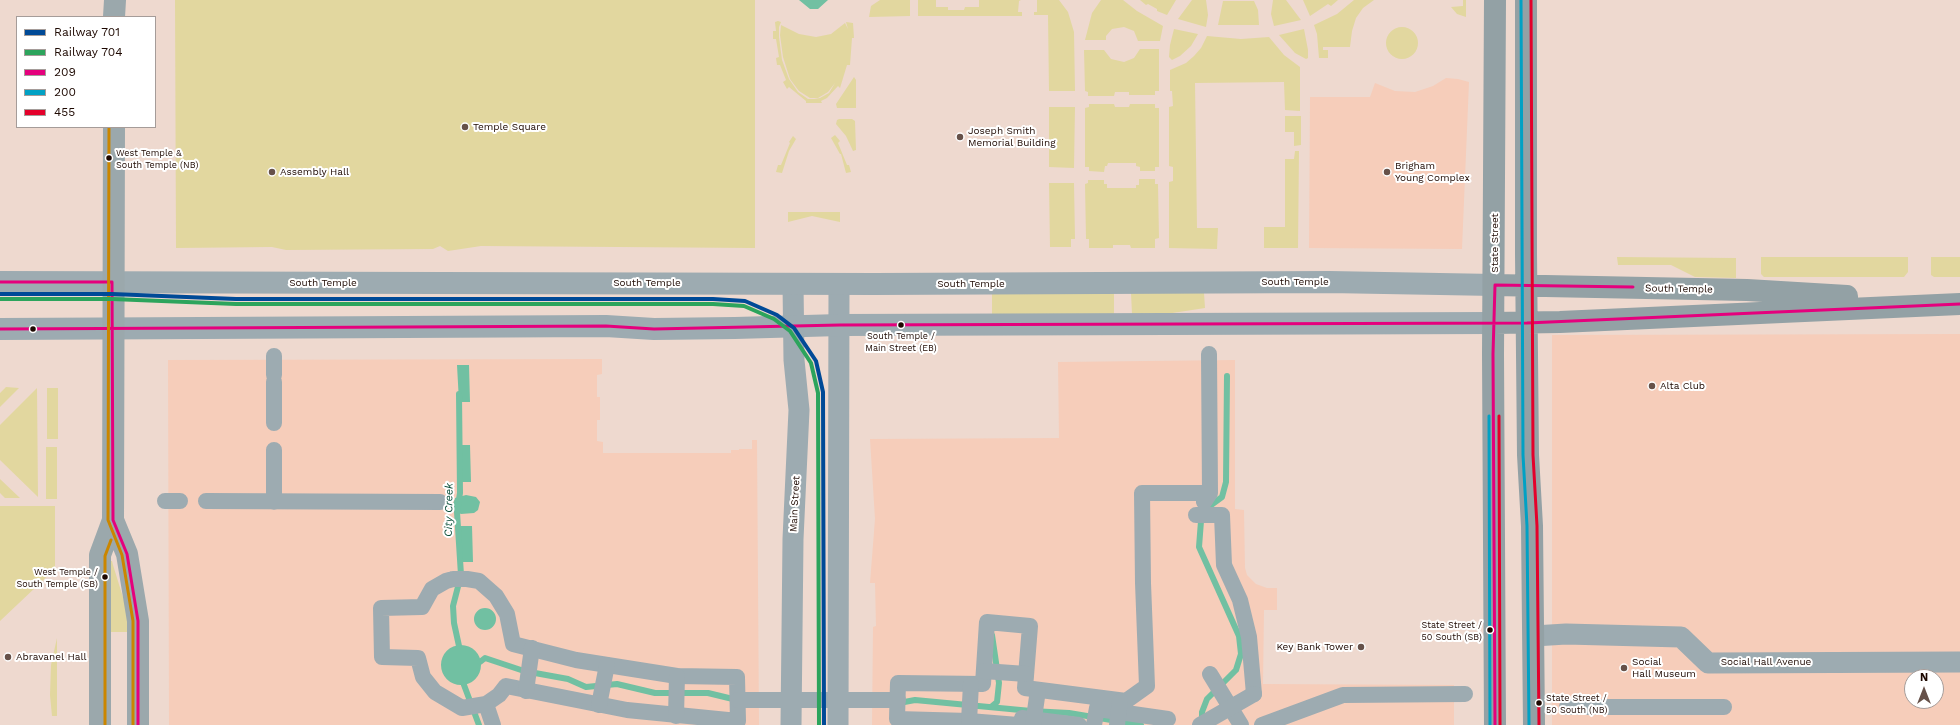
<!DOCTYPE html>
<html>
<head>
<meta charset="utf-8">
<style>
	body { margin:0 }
	#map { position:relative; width:1960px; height:725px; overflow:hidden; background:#eed9cf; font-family:"Work Sans",sans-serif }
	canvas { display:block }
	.legend { position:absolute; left:16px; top:16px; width:140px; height:112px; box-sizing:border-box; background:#fff; border:1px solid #a59c99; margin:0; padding:5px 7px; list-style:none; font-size:12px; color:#1d0801 }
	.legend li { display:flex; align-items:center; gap:8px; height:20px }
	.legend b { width:20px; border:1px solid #a59c99 }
	.north { position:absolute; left:1904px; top:669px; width:40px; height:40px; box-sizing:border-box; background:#fff; border:1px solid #a59c99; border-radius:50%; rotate:0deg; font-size:11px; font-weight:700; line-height:16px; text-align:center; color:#1d0801 }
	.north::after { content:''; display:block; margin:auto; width:14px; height:18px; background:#665149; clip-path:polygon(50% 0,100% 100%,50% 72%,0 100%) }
</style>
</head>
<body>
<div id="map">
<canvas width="1960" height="725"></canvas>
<ul class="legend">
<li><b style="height:5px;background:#004a97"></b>Railway 701</li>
<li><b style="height:5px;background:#2ca45c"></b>Railway 704</li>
<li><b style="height:5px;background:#e5007d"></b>209</li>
<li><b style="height:5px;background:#01a1c4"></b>200</li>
<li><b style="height:5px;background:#e4002b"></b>455</li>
</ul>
<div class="north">N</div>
</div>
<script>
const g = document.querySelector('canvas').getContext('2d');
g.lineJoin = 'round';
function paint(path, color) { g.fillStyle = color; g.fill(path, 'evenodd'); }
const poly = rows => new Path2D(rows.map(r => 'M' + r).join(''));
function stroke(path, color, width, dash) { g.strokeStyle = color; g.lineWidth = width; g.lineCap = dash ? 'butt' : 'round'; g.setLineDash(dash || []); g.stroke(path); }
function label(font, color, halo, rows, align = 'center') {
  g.font = font + ' "Work Sans",sans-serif'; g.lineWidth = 4; g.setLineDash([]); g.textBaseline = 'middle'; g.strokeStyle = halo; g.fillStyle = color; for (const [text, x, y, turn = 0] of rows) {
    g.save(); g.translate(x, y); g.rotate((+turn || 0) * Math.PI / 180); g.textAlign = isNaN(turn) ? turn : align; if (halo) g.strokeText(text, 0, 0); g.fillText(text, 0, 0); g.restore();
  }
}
paint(poly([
	[1446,78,1458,79,1469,82,1462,249,1309,248,1310,97,1370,97,1375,83,1395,91,1415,92,1433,86],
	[1960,334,1960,725,1552,725,1552,335],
	[1912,677,1936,677,1936,701,1912,701],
	[602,359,602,374,597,375,597,397,600,397,600,420,597,420,597,441,603,442,603,453,731,453,731,450,739,450,739,449,752,449,752,440,757,440,759,725,169,725,168,360],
	[1235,360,1235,509,1244,510,1245,568,1247,575,1256,584,1267,588,1277,588,1277,610,1264,610,1263,684,1454,685,1454,725,872,725,873,627,876,626,875,583,870,583,875,519,870,439,1059,438,1058,362]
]), '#f6cdba');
paint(poly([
	[175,0,755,0,755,248,481,246,448,251,440,246,433,249,286,250,272,247,176,248],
	[880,0,910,0,910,16,869,17,871,6],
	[918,0,936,0,936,7,948,7,948,10,964,10,965,7,979,7,979,0,1021,0,1019,1,1018,12,1022,12,1022,16,918,16],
	[1034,0,1059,0,1068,12,1074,32,1075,91,1049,91,1048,15,1034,15,1034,12,1037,12,1037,0],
	[1101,0,1123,0,1137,11,1163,26,1160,41,1138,41,1134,31,1124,27,1112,29,1106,36,1106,40,1085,40,1092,13],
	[1140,0,1176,0,1167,15,1157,11,1157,9,1148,4,1146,5],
	[1192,0,1206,0,1208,15,1206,27,1178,19],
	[1273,0,1286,0,1301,20,1274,26,1271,14],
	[1303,0,1338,0,1331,6,1328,4,1310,16],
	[1354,0,1374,0,1363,8,1356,18,1352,31,1350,47,1323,47,1323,50,1328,50,1328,58,1319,58,1317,34,1314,25,1337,14],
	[1463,0,1466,0,1466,17,1457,14,1451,7,1463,6],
	[1223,1,1254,1,1258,10,1259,25,1218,25],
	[778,21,781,22,779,27,779,37,782,60,789,79,798,92,808,99,814,99,820,98,829,93,835,83,828,92,818,98,810,98,799,91,790,79,783,57,780,35,781,25,799,34,816,37,831,34,845,23,848,29,846,22,853,23,854,38,852,38,850,65,847,65,840,88,838,86,827,98,821,101,822,103,806,103,806,101,789,87,787,89,783,82,786,80,780,65,777,65,776,58,779,57,776,39,773,39,773,31,776,31,775,22],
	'1386 43a16 16 0 1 1 32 0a16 16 0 1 1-32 0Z',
	[1174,29,1198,34,1191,46,1180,56,1172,60,1169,57,1170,45],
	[1304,29,1308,50,1308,58,1306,59,1295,53,1279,35],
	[1207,36,1241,39,1269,37,1284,55,1300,67,1300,111,1285,110,1284,82,1195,83,1197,228,1218,228,1217,249,1169,248,1169,182,1173,181,1173,167,1169,166,1169,107,1173,106,1172,91,1170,91,1170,70,1186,63,1194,56,1201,48],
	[1140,49,1159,49,1159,91,1155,91,1155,95,1129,95,1129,92,1115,92,1114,96,1088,96,1088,92,1085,91,1084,50,1104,50,1111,59,1124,62,1134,58],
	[854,77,856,80,856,108,837,108,836,104],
	[1089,104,1114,104,1115,107,1129,107,1130,104,1155,104,1155,108,1159,108,1159,167,1155,167,1155,171,1140,171,1140,167,1136,166,1136,163,1108,163,1107,166,1105,166,1104,172,1089,171,1089,167,1085,167,1085,108,1089,107],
	[1049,107,1075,107,1074,168,1049,167],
	[1285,116,1301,116,1301,145,1294,146,1294,132,1285,132],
	[839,119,852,119,855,121,856,150,853,151,846,136,836,124,837,120],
	[835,135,840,141,838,143,847,165,849,165,851,172,846,173,841,154,840,154,831,138],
	[793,136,796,139,789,151,782,173,776,172,778,165,781,165,790,143,789,142],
	[1295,151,1299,151,1298,248,1264,248,1264,227,1285,227,1285,159,1294,159],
	[1139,179,1155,179,1155,184,1158,184,1159,238,1155,239,1155,248,1131,248,1130,245,1113,245,1113,248,1089,248,1089,239,1086,239,1085,184,1088,183,1088,180,1104,180,1104,184,1107,184,1107,188,1136,188,1136,185,1139,185],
	[1049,183,1074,183,1075,239,1071,239,1071,247,1050,247],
	[788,212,840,212,840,222,812,216,788,222],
	[1617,257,1736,258,1736,278,1695,277,1671,265,1618,265],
	[1761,257,1908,257,1908,272,1904,277,1764,277,1761,274],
	[1931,257,1960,257,1960,277,1934,277,1931,275],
	[992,291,1114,293,1114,314,992,314],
	[1131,293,1204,293,1205,308,1166,314,1132,314],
	[6,387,19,388,0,407,0,393],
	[37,388,38,497,0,460,0,425],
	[47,388,58,388,58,439,47,439],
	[46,447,57,447,57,499,46,499],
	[0,479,20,498,5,498,0,493],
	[0,506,55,506,55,569,0,621],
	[108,561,112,561,113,565,131,623,131,632,107,632],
	[57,638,57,716,52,716,50,695,51,665]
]), '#e2d79f');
paint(poly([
	[799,0,828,0,818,9,810,9],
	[457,365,469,365,470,402,459,402],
	[460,445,470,445,471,482,460,482],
	[466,495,476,497,480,502,478,510,474,513,461,514,455,511,452,507,455,498],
	[460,526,472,526,473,562,461,562],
	'474 619a11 11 0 1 1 22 0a11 11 0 1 1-22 0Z',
	'441 665a20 20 0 1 1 40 0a20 20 0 1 1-40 0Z'
]), '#71c0a2');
stroke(poly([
	[1207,508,1222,497,1226,482,1227,376],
	[459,646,454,623,453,606,461,575,457,512,460,493,459,394],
	[480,662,485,658,524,671,568,679,586,687,617,684,655,693,708,693,737,700],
	[464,685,479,725],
	[899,703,915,700,1031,711,1069,713,1141,725],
	[991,707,997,702,999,683,992,635],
	[1202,722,1202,712,1207,699,1236,670,1241,654,1239,636,1199,547,1201,521,1203,517]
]), '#71c0a2', 6);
stroke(poly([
	[274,356,274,375],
	[274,382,274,423],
	[274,450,274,502],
	[165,501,180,501],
	[206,501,440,502],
	[1204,502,1210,493,1209,354],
	[1196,515,1222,515,1224,565,1240,600,1249,637,1254,694],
	[453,579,467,579,479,581,496,596,507,614,513,644,576,660,677,676,737,677,738,721,627,710,506,686,499,695,486,704,462,708,435,692,423,677,418,658,382,657,381,608,422,607,432,589,446,581,453,579],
	[1210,674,1241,725],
	[486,704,493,725],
	[1567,707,1724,707],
	[1105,710,1168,719],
	[1022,718,1079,725],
	[1018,725,969,721,897,719,898,683,983,684,987,622,1030,626,1025,688,1126,701,1147,686,1143,583,1142,493,1210,493],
	[1094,725,1097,708],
	[1262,725,1343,695,1465,694]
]), '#9dabb1', 16);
stroke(poly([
	[1534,636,1566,634,1681,637,1708,663,1960,662],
	[791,725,793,539,799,410,794,360,793,284],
	[838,725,839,284]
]), '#9dabb1', 21);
stroke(poly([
	[0,282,875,284,1329,282,1495,285],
	[0,329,606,326,654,329,735,328,840,325,1494,323]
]), '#9dabb1', 22);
stroke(poly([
	[114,17,115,0],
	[114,127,113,520,127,554,138,621,138,725],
	[100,725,100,555,113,520]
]), '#9ba8ac', 22);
stroke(poly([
	[1495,0,1493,354,1495,725],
	[1526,0,1526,254,1528,455,1532,526,1534,725],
	[1495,285,1747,290,1847,296],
	[1494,323,1560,322,1960,304]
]), '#93a1a5', 22);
stroke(poly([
	[984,671,1026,674],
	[526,691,532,648],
	[738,700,898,700],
	[599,705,607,665],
	[676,716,677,676],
	[969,721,971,684],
	[1033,725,1038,690],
	[1117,725,1120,701],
	[1200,725,1254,694]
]), '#9dabb1', 16);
stroke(poly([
	[0,282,112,282,113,520,127,554,138,621,138,725],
	[0,329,606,326,654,329,840,325,1527,323,1960,304],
	[1495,725,1493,354,1495,285,1633,287]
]), '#e5007d', 3);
stroke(poly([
	[1521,0,1523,455,1527,526,1529,725],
	[1489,416,1490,725]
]), '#01a1c4', 3);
stroke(poly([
	[1531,0,1533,455,1537,526,1539,725],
	[1499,416,1500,725]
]), '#e4002b', 3);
stroke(poly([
	[109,127,108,520,122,555,133,621,133,725],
	[105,725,105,556,111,540]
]), '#cb8600', 3);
stroke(poly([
	[0,294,112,294,236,299,713,299,745,301,777,315,794,328,816,361,823,392,824,725]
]), '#004a97', 4);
stroke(poly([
	[0,299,112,299,236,304,713,304,744,306,774,319,790,331,811,363,818,393,819,725]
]), '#2ca45c', 4);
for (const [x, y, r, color] of [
	[465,127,4,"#665149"],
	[960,137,4,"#665149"],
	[109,158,3.5,"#1d0801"],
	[272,172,4,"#665149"],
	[1387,172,4,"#665149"],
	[901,325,3.5,"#1d0801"],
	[33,329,3.5,"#1d0801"],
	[1652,386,4,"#665149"],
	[105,577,3.5,"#1d0801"],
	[1490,630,3.5,"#1d0801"],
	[1361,647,4,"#665149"],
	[8,657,4,"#665149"],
	[1624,668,4,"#665149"],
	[1539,703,3.5,"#1d0801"]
]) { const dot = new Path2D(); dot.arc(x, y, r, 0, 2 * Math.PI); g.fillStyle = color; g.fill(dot); stroke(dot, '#fff', 1.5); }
label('9px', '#1d0801', '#fff', [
	["West Temple &",116,153],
	["South Temple (NB)",116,165],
	["South Temple /",901,336,"center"],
	["Main Street (EB)",901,348,"center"],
	["West Temple /",98,572,"right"],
	["South Temple (SB)",98,584,"right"],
	["State Street /",1482,625,"right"],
	["50 South (SB)",1482,637,"right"],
	["State Street /",1546,698],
	["50 South (NB)",1546,710]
], 'left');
label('10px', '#1d0801', '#fff', [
	["Temple Square",473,127],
	["Joseph Smith",968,131],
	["Memorial Building",968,143],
	["Brigham",1395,166],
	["Young Complex",1395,178],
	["Assembly Hall",280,172],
	["Alta Club",1660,386],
	["Key Bank Tower",1353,647,"right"],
	["Abravanel Hall",16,657],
	["Social",1632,662],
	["Hall Museum",1632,674]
], 'left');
label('10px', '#1d0801', '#fff', [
	["State Street",1495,243,-90],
	["South Temple",1295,282],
	["South Temple",323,283],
	["South Temple",647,283],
	["South Temple",971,284],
	["South Temple",1679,289,1],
	["Main Street",795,504,-87],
	["Social Hall Avenue",1766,662]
]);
label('italic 11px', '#0c503b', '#fff', [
	["City Creek",449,510,-89]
]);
</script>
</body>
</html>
